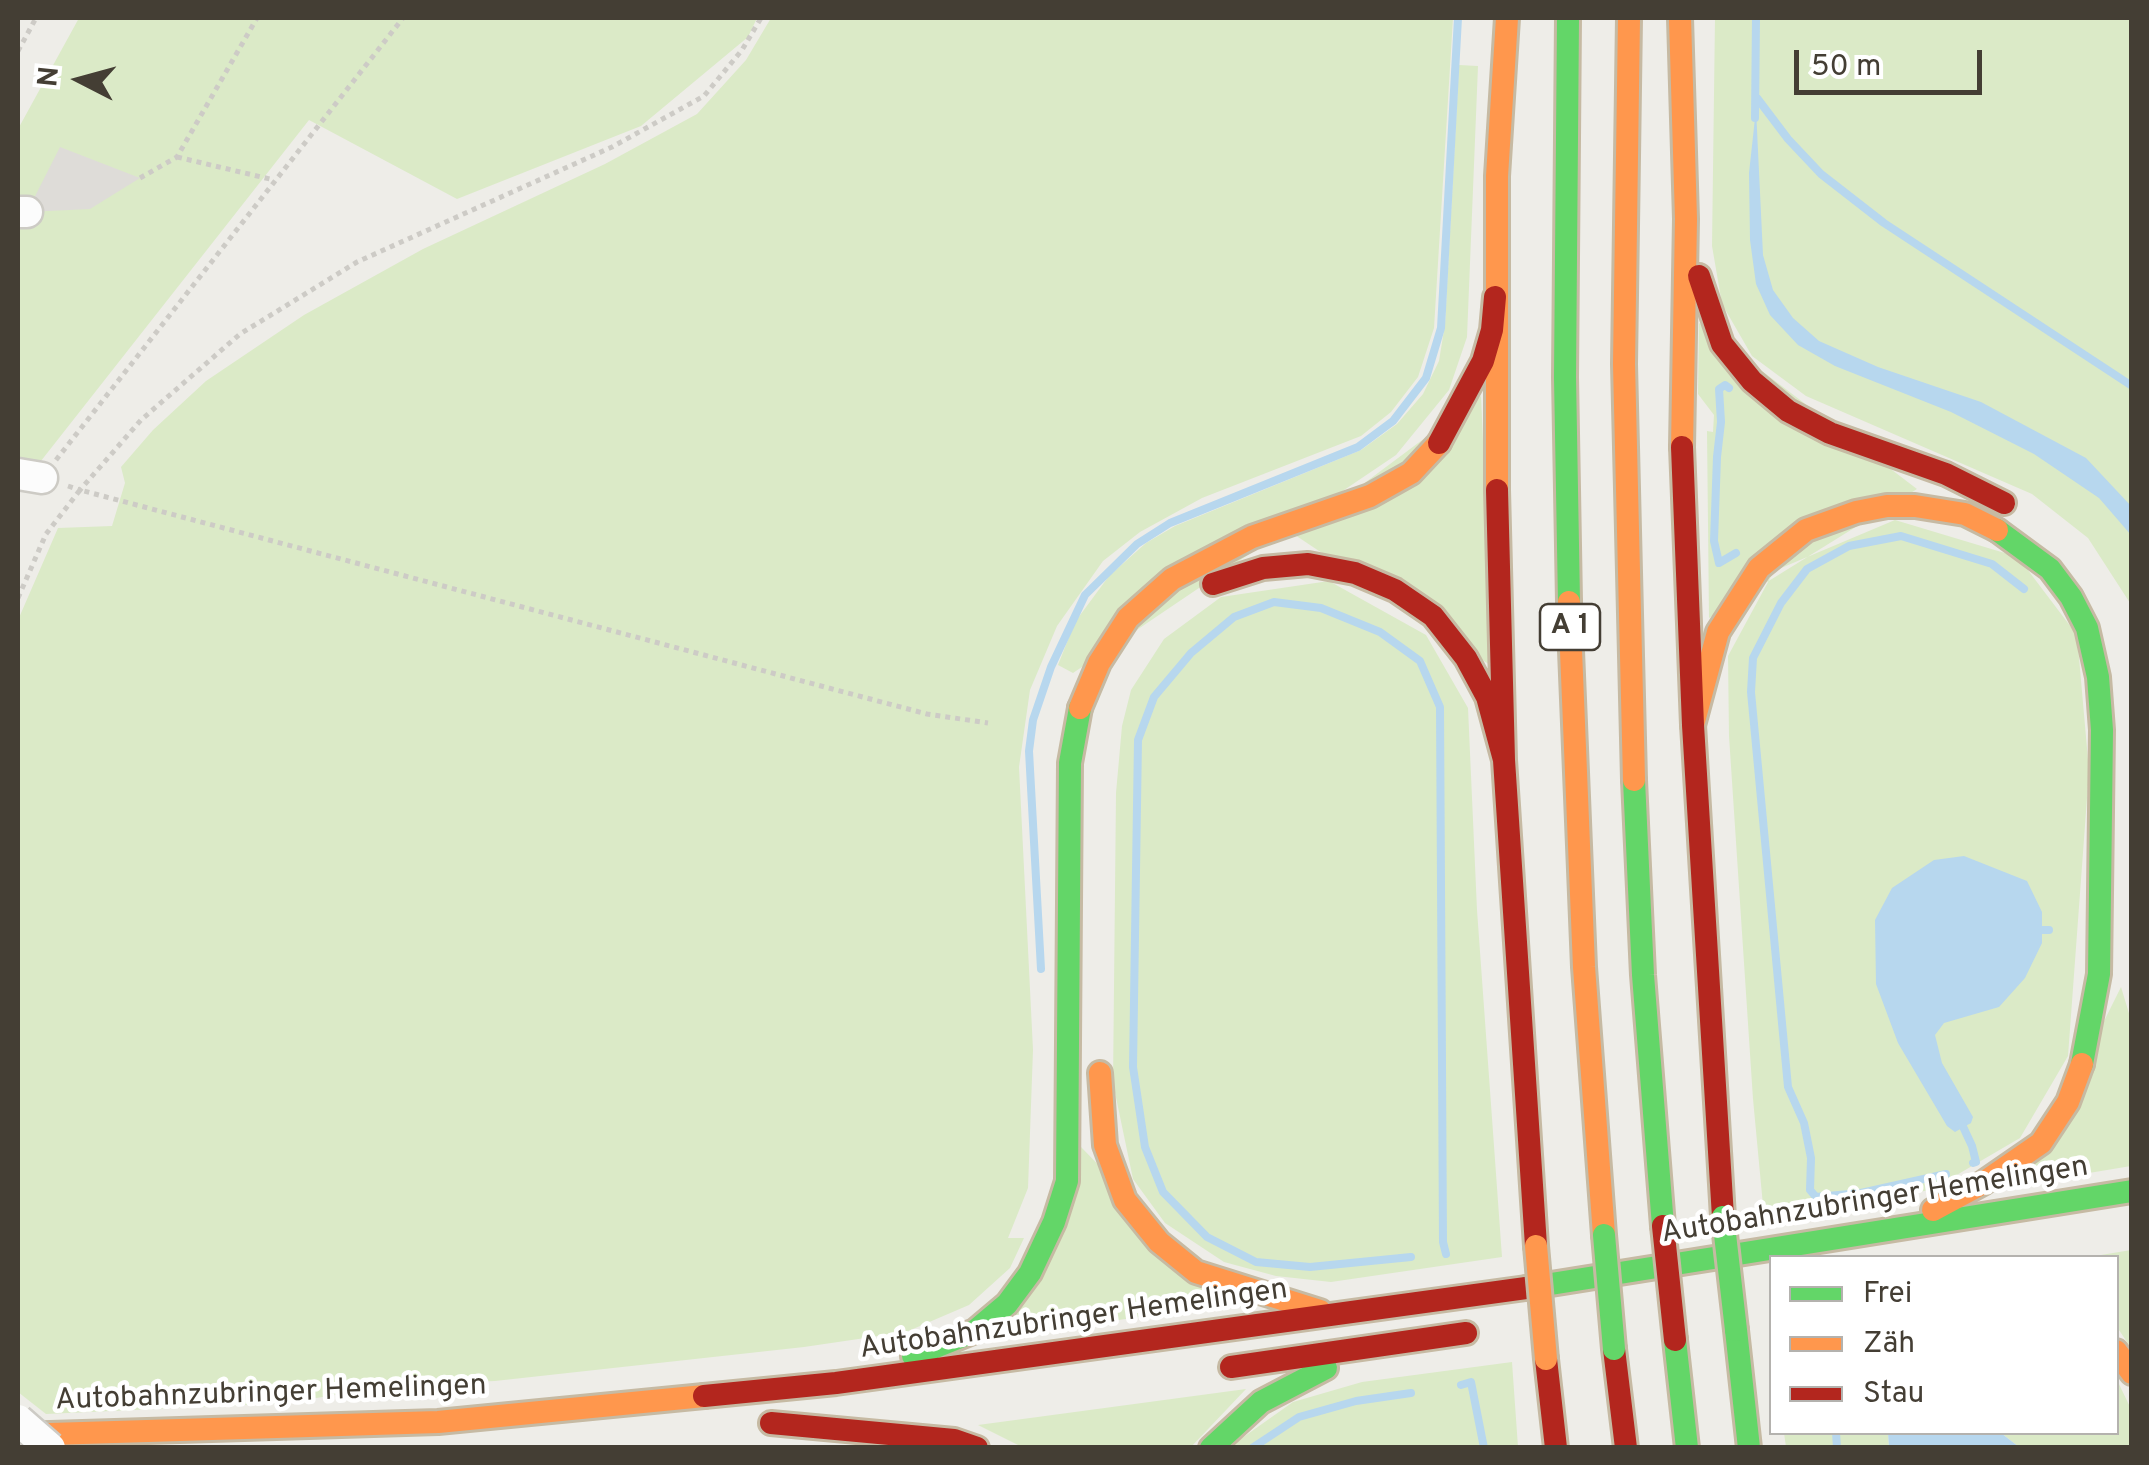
<!DOCTYPE html>
<html>
<head>
<meta charset="utf-8">
<style>
	body { margin:0 }
	#map { position:relative; width:2149px; height:1465px; overflow:hidden; background:#eeede8; font-family:Overpass,sans-serif }
	canvas { display:block }
	.frame { position:absolute; inset:0; border:20px solid #443e34; pointer-events:none }
	.legend { position:absolute; left:1769px; top:1255px; width:350px; height:180px; box-sizing:border-box; background:#fff; border:2px solid #b4b2ae; margin:0; padding:12px 18px; list-style:none; font-size:30px; color:#443e34 }
	.legend li { display:flex; align-items:center; gap:20px; height:50px }
	.legend b { width:50px; border:2px solid #b4b2ae }
	.north { position:absolute; left:30px; top:30px; width:100px; height:100px; -webkit-text-stroke:8px #fff; paint-order:stroke; rotate:276deg; font-size:28px; font-weight:700; line-height:40px; text-align:center; color:#443e34 }
	.north::after { content:''; display:block; margin:auto; width:35px; height:45px; background:#443e34; clip-path:polygon(50% 0,100% 100%,50% 72%,0 100%) }
	.scale { position:absolute; left:1794px; top:50px; width:188px; height:45px; box-sizing:border-box; border:5px solid #443e34; border-top:0; padding-left:12px; font-size:30px; line-height:35px; white-space:nowrap; color:#443e34; -webkit-text-stroke:8px #fff; paint-order:stroke }
</style>
</head>
<body>
<div id="map">
<canvas width="2149" height="1465"></canvas>
<div class="frame"></div>
<ul class="legend">
<li><b style="height:12px;background:#63d668"></b>Frei</li>
<li><b style="height:12px;background:#ff974d"></b>Zäh</li>
<li><b style="height:12px;background:#b3261e"></b>Stau</li>
</ul>
<div class="north">N</div>
<div class="scale">50 m</div>
</div>
<script>
const g = document.querySelector('canvas').getContext('2d');
g.lineJoin = 'round';
function paint(path, color) { g.fillStyle = color; g.fill(path, 'evenodd'); }
const poly = rows => new Path2D(rows.map(r => 'M' + r).join(''));
function stroke(path, color, width, dash) { g.strokeStyle = color; g.lineWidth = width; g.lineCap = dash ? 'butt' : 'round'; g.setLineDash(dash || []); g.stroke(path); }
function label(font, color, halo, rows, align = 'center') {
  g.font = font + ' Overpass,sans-serif'; g.lineWidth = 9; g.setLineDash([]); g.textBaseline = 'middle'; g.strokeStyle = halo; g.fillStyle = color; for (const [text, x, y, turn = 0] of rows) {
    g.save(); g.translate(x, y); g.rotate((+turn || 0) * Math.PI / 180); g.textAlign = isNaN(turn) ? turn : align; if (halo) g.strokeText(text, 0, 0); g.fillText(text, 0, 0); g.restore();
  }
}
paint(poly([
	[79,18,757,18,748,37,641,126,457,199,309,120,37,466,18,463,18,129],
	[771,18,1453,18,1434,328,1418,377,1391,412,1361,436,1202,498,1140,532,1103,561,1057,626,1030,690,1019,767,1033,1050,1028,1188,1008,1238,1024,1238,1010,1268,969,1305,906,1332,804,1347,495,1381,398,1385,285,1403,46,1414,18,1392,18,620,58,528,112,526,125,483,121,467,153,430,206,381,304,315,423,249,605,164,697,114,746,60],
	[1715,18,2131,18,2131,611,2130,603,2088,538,2032,494,1806,396,1752,356,1722,304,1712,246],
	[1459,65,1478,66,1467,337,1449,390,1396,455,1073,673,1058,665,1075,622,1109,576,1146,543,1175,526,1361,450,1397,424,1423,394,1439,361,1445,324],
	[1699,323,1917,489,1709,618,1707,431,1713,432,1714,415,1698,394],
	[1481,396,1493,667,1295,535],
	[1895,520,2018,557,2077,635,2089,771,2068,1056,2020,1138,1931,1190,1764,1216,1753,1099,1729,736,1728,656,1774,571],
	[1329,581,1426,635,1468,708,1477,910,1502,1257,1331,1282,1276,1276,1224,1262,1165,1223,1133,1179,1113,1083,1116,793,1122,726,1131,690,1164,639,1221,597],
	[2121,987,2131,1020,2131,1166,2023,1184],
	[1081,1147,1234,1304,981,1339],
	[2131,1250,2131,1348,2117,1327,2116,1258,2083,1258],
	[1512,1362,1518,1447,1228,1448,1293,1402,1362,1382],
	[2117,1380,2131,1409,2131,1447,2019,1447,2001,1433,2116,1432],
	[1246,1389,1191,1447,1022,1447,978,1425],
	[1784,1433,1888,1433,1889,1447,1786,1447]
]), '#dbeac7');
paint(poly([
	[60,147,140,178,90,209,27,212]
]), '#dedcd8');
paint(poly([
	[1756,109,1763,255,1773,290,1793,318,1819,341,1878,367,1981,402,2086,458,2131,506,2131,535,2099,498,2034,454,1951,412,1835,366,1798,345,1770,315,1756,284,1750,240,1749,173],
	[1964,856,2027,881,2042,912,2042,943,2025,978,1999,1007,1944,1023,1935,1035,1942,1063,1973,1117,1971,1123,1955,1132,1947,1126,1898,1043,1876,984,1875,920,1892,888,1934,860],
	[1888,1433,2001,1433,2019,1447,1889,1447]
]), '#b7d7ee');
stroke(poly([
	[1757,98,1788,139,1821,174,1884,223,2132,386],
	[1755,118,1756,18],
	[1729,388,1725,385,1719,389,1721,422,1717,457,1714,541,1719,563,1736,553],
	[2032,930,2049,930],
	[1041,969,1029,751,1033,720,1051,667,1085,595,1137,544,1170,523,1358,447,1393,421,1426,378,1441,328,1458,18],
	[1959,1118,1972,1146,1976,1162,1973,1163],
	[1946,1174,1861,1193,1816,1197,1810,1190,1811,1158,1804,1123,1788,1087,1751,692,1753,658,1781,603,1807,569,1849,546,1901,536,1992,564,2024,589],
	[1411,1257,1310,1267,1256,1262,1207,1237,1163,1192,1145,1147,1133,1067,1138,740,1154,697,1191,653,1234,617,1274,602,1321,608,1380,632,1420,661,1440,707,1443,1242,1446,1254],
	[1461,1385,1471,1382,1484,1448],
	[1836,1432,1837,1448],
	[1252,1448,1299,1417,1356,1401,1411,1393]
]), '#b7d7ee', 8);
const street = poly([
	[18,212,27,212],
	[18,474,42,478]
]);
const fast = poly([
	[1568,18,1565,377,1569,602],
	[1997,530,2050,569,2071,597,2087,628,2098,677,2102,730,2099,974,2082,1064],
	[1634,780,1643,975,1663,1226],
	[1526,1288,2132,1191],
	[1736,1330,1749,1448],
	[1675,1340,1687,1448],
	[913,1356,975,1331,1007,1304,1030,1273,1054,1222,1067,1181,1070,763,1080,708],
	[1211,1448,1261,1402,1326,1368]
]);
const slow = poly([
	[1629,18,1624,364,1634,780],
	[1680,18,1686,219,1682,447],
	[1497,490,1497,176,1507,18],
	[1569,602,1584,967,1604,1235],
	[1080,708,1099,663,1128,618,1172,579,1252,537,1370,496,1411,473,1439,443],
	[1693,725,1718,632,1759,568,1806,530,1856,512,1887,506,1915,506,1965,514,1997,530],
	[1100,1073,1105,1145,1125,1200,1159,1242,1196,1272,1320,1311],
	[1933,1210,1983,1183,2041,1143,2068,1102,2082,1064],
	[2116,1351,2132,1373],
	[18,1435,438,1422,704,1396]
]);
const jam = poly([
	[1699,276,1722,344,1752,381,1788,411,1830,433,1946,474,2004,503],
	[1439,443,1483,361,1492,330,1495,297],
	[1682,447,1693,725,1723,1217],
	[1497,490,1504,760,1536,1246],
	[1213,584,1263,568,1308,564,1355,573,1395,590,1433,616,1466,658,1487,697,1504,760],
	[1614,1349,1626,1448],
	[1546,1359,1556,1448],
	[1231,1367,1466,1333],
	[704,1396,836,1383,1526,1288],
	[771,1423,954,1440,977,1448]
]);
stroke(street, '#cdcbc5', 35);
stroke(fast, '#c6baa3', 28);
stroke(slow, '#c6baa3', 28);
stroke(jam, '#c6baa3', 28);
stroke(poly([
	[18,51,36,18],
	[177,157,274,180],
	[140,178,177,157,257,18],
	[56,460,403,18],
	[68,486,80,490,141,420,240,334,357,262,612,147,704,96,742,50,761,18],
	[18,598,46,534,80,490,927,714,988,723]
]), '#cdcbc6', 5, [5, 5]);
stroke(street, '#fcfcfc', 30);
stroke(fast, '#63d668', 22);
stroke(slow, '#ff974d', 22);
stroke(jam, '#b3261e', 22);
const streetBridge = poly([
	[18,1420,50,1448]
]);
const fastBridge = poly([
	[1723,1217,1736,1330],
	[1604,1235,1614,1349]
]);
const slowBridge = poly([
	[1536,1246,1546,1359]
]);
const jamBridge = poly([
	[1663,1226,1675,1340]
]);
stroke(streetBridge, '#cdcbc5', 35, []);
stroke(fastBridge, '#c6baa3', 28, []);
stroke(slowBridge, '#c6baa3', 28, []);
stroke(jamBridge, '#c6baa3', 28, []);
stroke(streetBridge, '#fcfcfc', 30);
stroke(fastBridge, '#63d668', 22);
stroke(slowBridge, '#ff974d', 22);
stroke(jamBridge, '#b3261e', 22);
for (const [x, y, w] of [
	[1570,627,60]
]) { const box = new Path2D(); box.roundRect(x - w / 2, y - 23, w, 46, 8); g.fillStyle = '#fff'; g.fill(box); stroke(box, '#443e34', 2.5); }
label('bold 28px', '#443e34', null, [
	["A 1",1570,627]
]);
label('30px', '#443e34', '#fff', [
	["Autobahnzubringer Hemelingen",1875,1202,-9],
	["Autobahnzubringer Hemelingen",1074,1321,-8],
	["Autobahnzubringer Hemelingen",271,1395,-2]
]);
</script>
</body>
</html>
